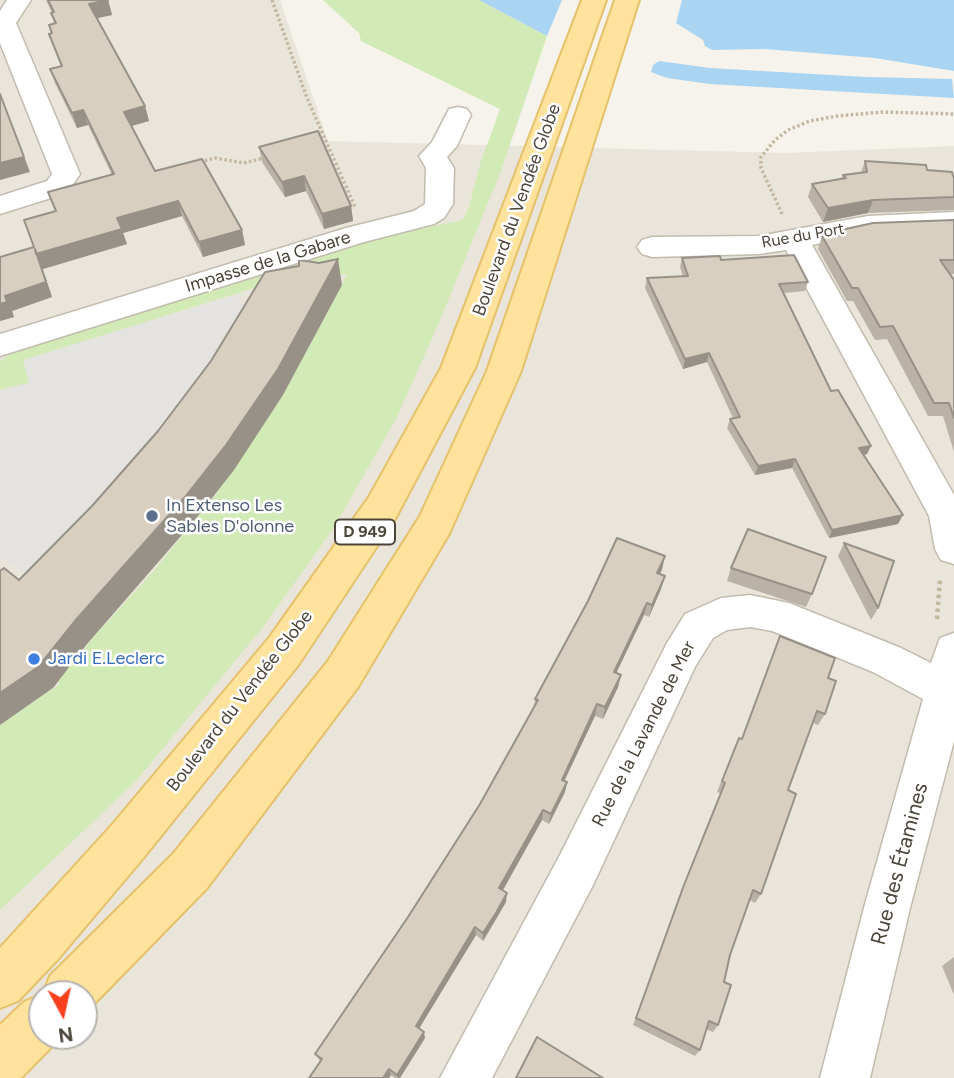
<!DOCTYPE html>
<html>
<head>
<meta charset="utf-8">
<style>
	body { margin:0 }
	#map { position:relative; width:954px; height:1078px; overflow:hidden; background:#f6f3ec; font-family:Figtree,sans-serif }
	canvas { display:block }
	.north { position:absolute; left:28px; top:980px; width:70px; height:70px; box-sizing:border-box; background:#fff; border:2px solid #b7b4b0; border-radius:50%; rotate:172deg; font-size:19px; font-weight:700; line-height:28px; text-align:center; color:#4b4439 }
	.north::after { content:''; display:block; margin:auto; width:24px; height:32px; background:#fc3f1d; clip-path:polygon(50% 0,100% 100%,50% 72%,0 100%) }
</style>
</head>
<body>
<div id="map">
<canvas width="954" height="1078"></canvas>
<div class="north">N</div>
</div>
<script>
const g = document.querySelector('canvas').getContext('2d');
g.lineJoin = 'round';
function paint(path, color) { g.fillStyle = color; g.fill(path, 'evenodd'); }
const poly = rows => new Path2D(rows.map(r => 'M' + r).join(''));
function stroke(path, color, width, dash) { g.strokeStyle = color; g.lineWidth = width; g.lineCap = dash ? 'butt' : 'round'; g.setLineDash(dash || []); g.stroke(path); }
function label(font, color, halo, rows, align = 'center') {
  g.font = font + ' Figtree,sans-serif'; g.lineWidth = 5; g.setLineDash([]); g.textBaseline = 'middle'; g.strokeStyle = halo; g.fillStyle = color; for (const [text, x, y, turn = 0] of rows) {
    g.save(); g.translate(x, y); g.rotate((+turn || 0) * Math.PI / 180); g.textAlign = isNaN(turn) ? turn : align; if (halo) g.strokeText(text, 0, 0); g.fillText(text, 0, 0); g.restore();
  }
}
paint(poly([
	[0,0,280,0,328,141,786,153,954,146,954,1078,0,1078],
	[42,994,84,994,84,1036,42,1036]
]), '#eae5da');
paint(poly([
	[323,0,479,0,547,36,501,171,438,325,396,419,333,529,263,627,136,781,0,910,0,725,60,684,50,672,87,647,87,644,152,573,216,494,283,395,347,275,308,271,24,360,29,383,0,390,0,362,16,350,333,248,463,220,469,207,480,164,500,109,361,41,359,33]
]), '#d2eab5');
paint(poly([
	[239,294,245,310,240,333,38,582,0,556,0,390,29,383,23,360]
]), '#e5e3e0');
paint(poly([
	[479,0,562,0,547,36],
	[682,0,954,0,954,71,875,58,765,49,712,50,705,46,703,40,676,23],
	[659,61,710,68,866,77,952,79,954,98,710,84,667,78,651,72,653,65]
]), '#a9d4f2');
const minor = poly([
	[7,0,31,0,16,23,80,174,67,193,0,214,0,196,47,181,52,174,0,43,0,11,7,0],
	[458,107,467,109,471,115,457,146,447,157,454,168,453,204,444,218,434,224,364,242,0,356,0,334,346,228,414,211,425,204,426,168,419,156,432,142,449,109,458,107],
	[954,212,954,230,868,234,812,245,954,495,954,564,941,560,935,549,929,516,786,250,759,254,652,257,642,254,637,247,642,240,652,237,759,236,868,216,954,212],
	[750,595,789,603,901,648,931,663,940,638,954,633,954,741,911,904,870,1078,820,1078,865,904,923,699,873,672,772,631,750,627,727,630,713,638,695,667,593,885,492,1078,440,1078,561,853,667,643,685,614,721,598,750,595]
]);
const primary = poly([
	[582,0,606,0,475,368,395,519,299,664,144,857,58,959,18,1001,0,1008,0,948,112,825,269,638,369,497,441,368,582,0],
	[615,0,639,0,521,371,449,534,358,687,207,888,86,1012,84,994,43,994,50,976,173,854,328,661,420,516,487,371,615,0],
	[42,994,42,1036,61,1036,60,1038,21,1078,0,1078,0,1025,24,1002,42,994]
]);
stroke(minor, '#c2bbae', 3);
stroke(primary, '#e6c16a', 4);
stroke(poly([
	[272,0,307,98,355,207],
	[200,162,215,158,244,163,267,157],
	[782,214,761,168,761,157,775,140,788,130,810,121,837,116,883,112,954,114]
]), '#c4b79f', 3.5, [2.5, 2.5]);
stroke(poly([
	[937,619,940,579]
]), '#c4b79f', 4.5, [3.5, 3.5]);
paint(minor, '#fff');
paint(primary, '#ffe39c');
paint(poly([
	[46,0,108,0,112,15,97,18,145,106,149,121,131,126,155,171,242,230,245,245,203,257,182,216,123,233,127,244,43,269,42,267,52,297,12,311,14,317,0,321,0,257,34,247,56,211,112,175,88,125,77,128,55,83,50,69,61,66,49,34,51,33,49,25,54,23,52,13],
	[259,147,351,206,353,221,324,229,306,191,285,197,262,162],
	[865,161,927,170,954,176,954,210,868,213,823,222,808,197,812,184,841,179,843,175,861,173],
	[954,220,954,274,950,274,954,280,954,452,943,416,928,416,887,339,875,340,853,301,847,301,818,249,822,236,839,235,841,230],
	[682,258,721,260,808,282,805,291,784,293,831,391,867,454,864,455,898,524,829,538,792,468,755,475,727,428,730,419,733,418,707,362,683,369,645,288,647,278,683,276,680,267],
	[844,543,878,608,871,620,838,556],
	[665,556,659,574,661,589,649,617,644,615,616,673,621,675,618,687,603,719,595,716,564,781,567,782,565,792,549,824,542,820,503,890,506,902,495,921,483,941,476,935,419,1028,425,1038,400,1078,395,1078,391,1075,389,1078,309,1078,320,1061,315,1054,408,917,480,804,534,707,535,699],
	[731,568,812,594,806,607,727,581],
	[780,636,828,678,825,714,818,725,813,723,788,790,761,894,755,903,750,900,730,955,724,982,718,1025,713,1032,706,1029,700,1050,695,1056,633,1025,680,894,720,793,717,792,734,749,739,738,741,739],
	[954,957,954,995,942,966]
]), '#bab2a6');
paint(poly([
	[108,0,112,15,93,19,89,4],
	[2,99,30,172,0,180,0,163],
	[145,106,149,121,128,127,124,112],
	[83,110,88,125,77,128,72,113],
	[304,176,306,191,285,197,282,182],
	[873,200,868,213,823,222,828,208],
	[178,201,182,216,123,233,127,244,43,269,42,267,52,297,12,311,14,317,0,321,0,304,35,249,117,218],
	[351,206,353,221,324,229,322,214],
	[242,230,245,245,203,257,199,242],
	[338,259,342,285,283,395,234,470,194,521,87,644,53,688,0,725,0,693],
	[709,353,707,362,683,369,685,359],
	[871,446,867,454,855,457,859,448],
	[795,459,792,468,755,475,758,466],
	[903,515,898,524,829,538,832,530],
	[665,556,662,570,654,586,657,573],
	[665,576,661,589,649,617,652,605],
	[647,603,644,615,611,684,614,672],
	[621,675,618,687,603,719,605,707],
	[597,704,595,716,560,790,562,780],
	[567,782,565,792,549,824,551,814],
	[543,810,542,820,499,897,499,888],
	[507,893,506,902,483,941,483,933],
	[475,927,476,935,417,1032,416,1026],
	[424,1032,425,1038,400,1078,398,1078,397,1075],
	[389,1069,391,1075,389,1078,383,1078]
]), '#979187');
const building = poly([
	[48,0,108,0,89,4,145,106,124,112,155,171,202,159,242,230,199,242,178,201,117,218,122,229,36,254,35,249,46,282,5,296,7,302,0,304,0,257,34,247,24,220,56,211,48,192,114,174,83,110,72,113,50,69,62,66,49,34,52,33,49,25,56,23,51,13,54,12,48,0],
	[0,94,24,157,0,163,0,94],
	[318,131,351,206,322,214,304,176,282,182,259,147,318,131],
	[865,161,926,165,927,170,952,172,953,176,954,176,954,197,873,200,828,208,812,184,846,178,843,175,867,172,865,161],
	[954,220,954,260,940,260,954,280,954,418,949,403,934,403,893,326,880,327,858,288,852,288,822,236,844,235,841,230,873,223,954,220],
	[794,255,808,282,779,284,831,391,838,390,871,446,859,448,903,515,832,530,795,459,758,466,730,419,740,417,709,353,685,359,647,278,688,276,682,258,720,256,721,260,794,255],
	[338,259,278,369,226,445,185,497,74,622,38,667,0,693,0,571,4,568,19,580,92,506,158,431,211,361,265,272,299,266,299,260,319,263,338,259],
	[748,529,826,557,812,594,731,568,748,529],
	[617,538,665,556,657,573,665,576,652,605,647,603,614,672,621,675,605,707,597,704,562,780,567,782,551,814,543,810,499,888,507,893,496,913,483,933,475,927,416,1026,424,1032,397,1075,389,1069,383,1078,309,1078,322,1059,315,1054,408,917,480,804,538,700,535,699,588,601,617,538],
	[844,543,894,561,878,608,844,543],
	[780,636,835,658,828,678,836,681,825,714,817,711,788,790,796,794,761,894,753,890,730,955,724,982,731,985,718,1025,709,1021,700,1050,636,1018,684,885,725,783,722,781,739,738,742,739,780,636],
	[537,1037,603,1078,516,1078,537,1037]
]);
paint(building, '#d8cfc1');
stroke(building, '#979187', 2);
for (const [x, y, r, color] of [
	[152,516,7,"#5c6f8a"],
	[34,659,7,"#3f7fe0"]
]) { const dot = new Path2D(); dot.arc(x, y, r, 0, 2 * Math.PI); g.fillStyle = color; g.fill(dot); stroke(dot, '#fff', 2.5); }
label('16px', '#4b4439', '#fff', [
	["Rue du Port",803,236,-10]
]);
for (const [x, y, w] of [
	[365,532,60]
]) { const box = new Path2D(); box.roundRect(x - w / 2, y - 12.5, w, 25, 5); g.fillStyle = '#fff'; g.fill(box); stroke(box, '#4b4439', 2); }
label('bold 16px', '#4b4439', null, [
	["D 949",365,532]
]);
label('18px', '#4b4439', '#fff', [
	["Boulevard du Vendée Globe",517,210,-70],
	["Impasse de la Gabare",268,262,-17],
	["Boulevard du Vendée Globe",240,701,-52],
	["Rue de la Lavande de Mer",644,734,-63]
]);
label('18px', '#4e5e75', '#fff', [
	["In Extenso Les",166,506],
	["Sables D'olonne",166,527]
], 'left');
label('18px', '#366cbe', '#fff', [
	["Jardi E.Leclerc",48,659]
], 'left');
label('21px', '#4b4439', '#fff', [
	["Rue des Étamines",900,864,-75]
]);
</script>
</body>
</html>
